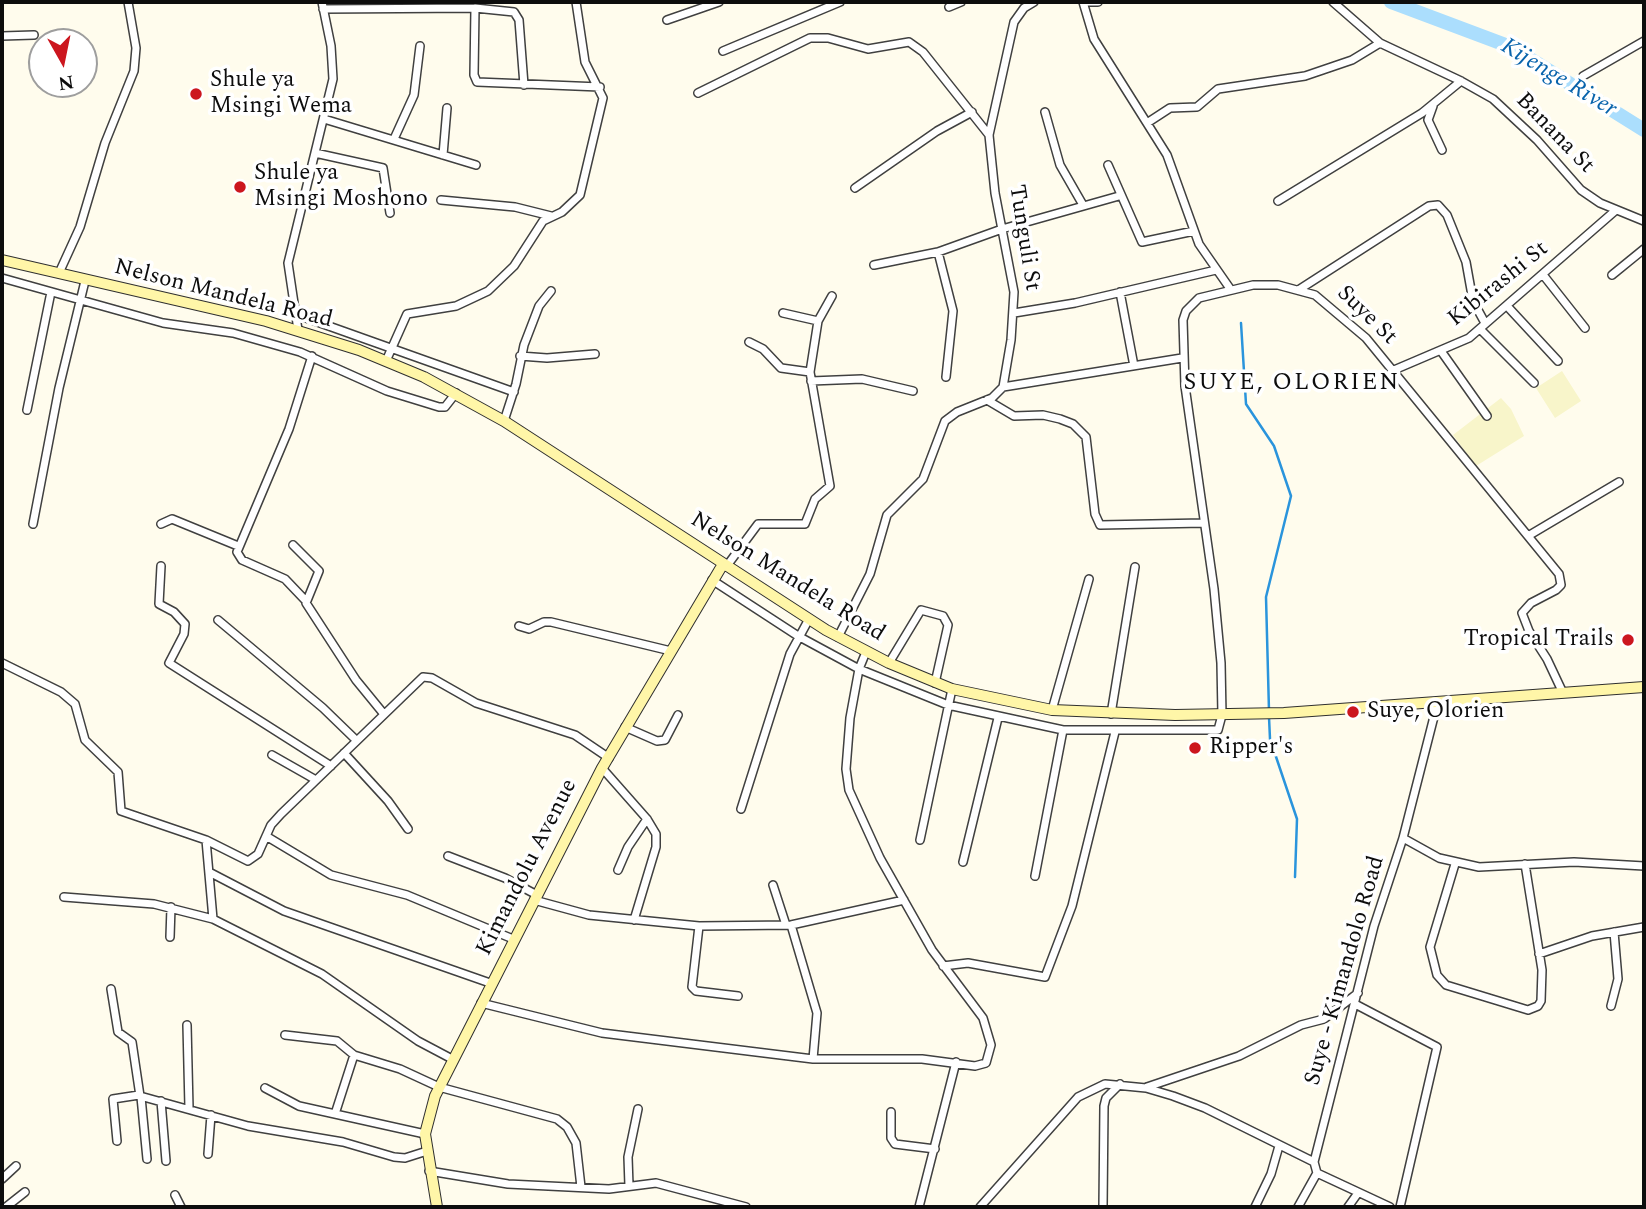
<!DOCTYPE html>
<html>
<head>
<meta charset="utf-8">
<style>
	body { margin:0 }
	#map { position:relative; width:1646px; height:1209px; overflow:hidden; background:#fffced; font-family:Spectral,serif }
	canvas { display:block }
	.frame { position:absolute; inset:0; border:4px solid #0d0d0d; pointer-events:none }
	.north { position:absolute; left:28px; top:28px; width:70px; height:70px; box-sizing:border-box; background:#fff; border:2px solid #9e9e9e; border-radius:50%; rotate:171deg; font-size:19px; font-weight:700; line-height:28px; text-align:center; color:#0d0d0d }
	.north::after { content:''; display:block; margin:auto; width:24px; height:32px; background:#cc161e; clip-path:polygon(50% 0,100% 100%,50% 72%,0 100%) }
</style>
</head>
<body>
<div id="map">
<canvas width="1646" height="1209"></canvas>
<div class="frame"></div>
<div class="north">N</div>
</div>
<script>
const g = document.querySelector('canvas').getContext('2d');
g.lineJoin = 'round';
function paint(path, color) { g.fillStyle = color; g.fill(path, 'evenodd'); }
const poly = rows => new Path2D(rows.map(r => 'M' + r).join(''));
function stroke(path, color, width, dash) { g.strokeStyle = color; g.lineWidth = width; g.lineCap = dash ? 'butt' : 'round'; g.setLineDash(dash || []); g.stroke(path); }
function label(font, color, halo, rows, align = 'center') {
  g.font = font + ' Spectral,serif'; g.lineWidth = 7; g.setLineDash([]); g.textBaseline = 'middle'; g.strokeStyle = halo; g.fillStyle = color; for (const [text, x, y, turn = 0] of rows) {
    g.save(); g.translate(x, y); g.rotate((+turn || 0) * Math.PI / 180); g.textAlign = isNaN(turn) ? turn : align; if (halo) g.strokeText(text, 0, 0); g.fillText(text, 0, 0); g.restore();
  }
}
paint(poly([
	[1562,371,1581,401,1555,418,1536,388],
	[1501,398,1511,409,1524,436,1476,466,1453,435]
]), '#f8f5ca');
stroke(poly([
	[1241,323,1246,404,1274,446,1291,496,1266,597,1269,711],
	[1269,717,1270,739,1297,819,1295,877]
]), '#2a94dc', 2.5);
stroke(poly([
	[1391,2,1511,47,1644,130]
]), '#abdefd', 14);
const street = poly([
	[1083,2,1094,39,1167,155,1199,244,1231,290],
	[1086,2,1098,2],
	[1333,2,1380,43,1461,81,1493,99,1537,140,1581,190,1600,203,1644,221],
	[949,7,961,2],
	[475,8,474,75,477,82,600,87],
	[323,9,475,8,514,12,519,20,524,85],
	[667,20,719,2],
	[2,36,34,35],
	[723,51,840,2],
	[1583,76,1644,41],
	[698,93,810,38,828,38,868,49,909,42,923,52,989,135],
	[1433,106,1428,120,1442,150],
	[1045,112,1060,165,1083,205],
	[324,119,476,165],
	[1147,123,1170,108,1197,107,1218,89,1305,76,1352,60,1380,43],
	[394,139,414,95,420,46],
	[315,153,383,168,390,213],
	[443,155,447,108],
	[1108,165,1142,242,1194,231],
	[855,188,937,131,972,112],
	[441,200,515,207,551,216],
	[1278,201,1422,113,1461,81],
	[938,252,953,311,946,377],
	[874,265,938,252,1002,229,1119,196],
	[59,273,80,227,105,143,134,71,136,48,128,2],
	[1612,275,1644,249],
	[1544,276,1585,328],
	[2,278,163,323,233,333,300,352,387,391,439,407,445,407,456,393],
	[1300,289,1429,206,1438,205,1447,215,1466,262,1473,301,1485,323],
	[1120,292,1134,366],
	[1507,306,1558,361],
	[783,313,818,321],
	[1014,313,1075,303,1216,270],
	[295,314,514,392],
	[1480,329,1534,383],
	[298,330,288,263,333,79,331,46,322,2],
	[749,342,763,349,781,368,810,372],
	[1441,351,1487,416],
	[520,356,547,358,595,354],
	[386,361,407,314,456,306,488,291,514,266,543,221,562,212,580,195,603,98,585,62,576,2],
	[1394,370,1469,338,1616,210],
	[811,381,862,379,913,391],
	[1003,387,1182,358],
	[987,400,1014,416,1043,415,1060,419,1073,424,1086,437,1095,514,1100,525,1204,523],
	[27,410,51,292],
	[504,421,516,384,524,345,539,306,551,291],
	[33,524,59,388,85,281],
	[161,524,172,519,238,546],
	[1528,536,1619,482],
	[293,545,319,571,306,603,356,680,383,713],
	[161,566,159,604,174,612,185,624,184,634,169,663,331,766],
	[726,567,758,524,805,524,815,499,830,486,810,372,818,321,832,296],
	[712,580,798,636,859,669,948,705,1063,730,1218,730,1222,715,1221,663,1214,589,1185,386,1183,320,1186,311,1199,298,1253,285,1278,285,1315,295,1366,338,1559,574,1561,585,1556,590,1531,603,1522,613,1529,631,1547,659,1563,693],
	[306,601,285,579,242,560,237,552,289,429,312,356],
	[218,620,323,708,356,740],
	[519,626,529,629,544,622,551,622,671,651],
	[838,637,870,574,887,515,923,479,945,421,957,412,992,398,1003,387,1011,340,1014,292,995,193,989,135,1014,22,1024,8,1034,2],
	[2,663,61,692,75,704,85,740,118,772,121,811,206,840,248,861,258,854,271,825,281,814,423,677,432,678,476,703,575,735,609,758],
	[889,663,921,610,943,616,948,625,935,683],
	[1052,710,1089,579],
	[1111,714,1135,567],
	[625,727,657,741,665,740,678,715],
	[344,753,388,801,408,829],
	[272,755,316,780],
	[602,768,647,819,656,834,656,847,634,920],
	[741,809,790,654,809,619],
	[266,836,331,875,407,895,513,939],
	[1403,838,1439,858,1479,867,1574,862,1644,866],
	[206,840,213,919],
	[920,840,952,689],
	[448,856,505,878,537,895],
	[963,862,998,718],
	[1455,864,1430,947,1437,975,1446,985,1528,1010,1538,1006,1541,1001,1542,970,1525,864],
	[618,870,628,847,647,819],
	[211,873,284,911,490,983],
	[1035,876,1063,730],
	[773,885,786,925],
	[64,897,154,904,213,919,322,974,418,1041,452,1059],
	[534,900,589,915,699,926,791,925,904,900],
	[791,925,817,1013,813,1059],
	[699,926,692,987,696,991,738,996],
	[170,937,171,907],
	[1539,954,1592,936,1644,927],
	[943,966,968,963,1045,977,1072,906,1115,732],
	[111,989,118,1032,132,1042,140,1096,248,1126,343,1142,394,1157,405,1158,427,1151],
	[481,1003,602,1033,813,1059,922,1059,975,1066,986,1063,991,1045,983,1018,932,950,880,858,849,790,846,769,850,718,859,669,866,652],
	[1355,1004,1437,1047,1400,1207],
	[1611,1006,1618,979,1614,932],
	[187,1025,189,1108],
	[285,1035,337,1041,354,1055,400,1069,439,1087,557,1119,567,1127,576,1143,581,1187],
	[1147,1087,1239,1056,1301,1025,1324,1019,1358,993],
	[265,1088,299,1106,425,1134],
	[141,1097,147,1159],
	[161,1101,166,1161],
	[891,1112,891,1138,895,1144,935,1149],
	[335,1114,354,1055],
	[117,1141,113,1099,139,1095],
	[208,1154,211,1115],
	[429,1171,508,1184,609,1189,656,1183,746,1207],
	[2,1179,16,1166],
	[629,1186,628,1157,638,1109],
	[175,1195,181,1207],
	[6,1207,25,1192],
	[919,1207,956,1062],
	[980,1207,1078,1097,1105,1084,1146,1088,1173,1096,1205,1108,1314,1162],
	[1103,1207,1104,1106,1106,1098,1120,1084],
	[1255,1207,1271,1174,1279,1146],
	[1298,1207,1317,1173],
	[1348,1207,1358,1193],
	[1390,1207,1317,1173,1314,1162,1374,926,1403,838,1438,701]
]);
const secondary = poly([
	[2,260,266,321,359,350,424,377,504,421,826,630,889,663,952,689,1052,710,1175,715,1284,713,1644,687],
	[437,1207,425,1134,435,1096,602,768,723,564]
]);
stroke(street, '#404040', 10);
stroke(secondary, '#2f2f2f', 12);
stroke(street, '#fff', 7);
stroke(secondary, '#fff6a8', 10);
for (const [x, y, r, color] of [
	[196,94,7,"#cc161e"],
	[240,187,7,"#cc161e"],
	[1628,640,7,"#cc161e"],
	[1353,712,7,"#cc161e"],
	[1195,748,7,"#cc161e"]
]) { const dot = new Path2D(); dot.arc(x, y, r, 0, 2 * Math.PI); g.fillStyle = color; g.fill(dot); stroke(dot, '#fff', 2.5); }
label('23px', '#0d0d0d', '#fff', [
	["Shule ya",210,81],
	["Msingi Wema",210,107],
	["Shule ya",254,174],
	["Msingi Moshono",254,200],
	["Tropical Trails",1614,640,"right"],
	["Suye, Olorien",1367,712],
	["Ripper's",1209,748]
], 'left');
label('23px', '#0d0d0d', '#fff', [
	["Banana St",1554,134,46],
	["Tunguli St",1023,238,81],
	["Kibirashi St",1499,285,-39],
	["Nelson Mandela Road",223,295,14],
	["Suye St",1366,316,44],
	["Nelson Mandela Road",787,578,32],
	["Kimandolu Avenue",528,868,-63],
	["Suye - Kimandolo Road",1346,971,-74]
]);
label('italic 24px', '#0964ac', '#fff', [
	["Kijenge River",1558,79,31]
]);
g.letterSpacing = '2px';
label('24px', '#0d0d0d', '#fff', [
	["SUYE, OLORIEN",1292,384]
]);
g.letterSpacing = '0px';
</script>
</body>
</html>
